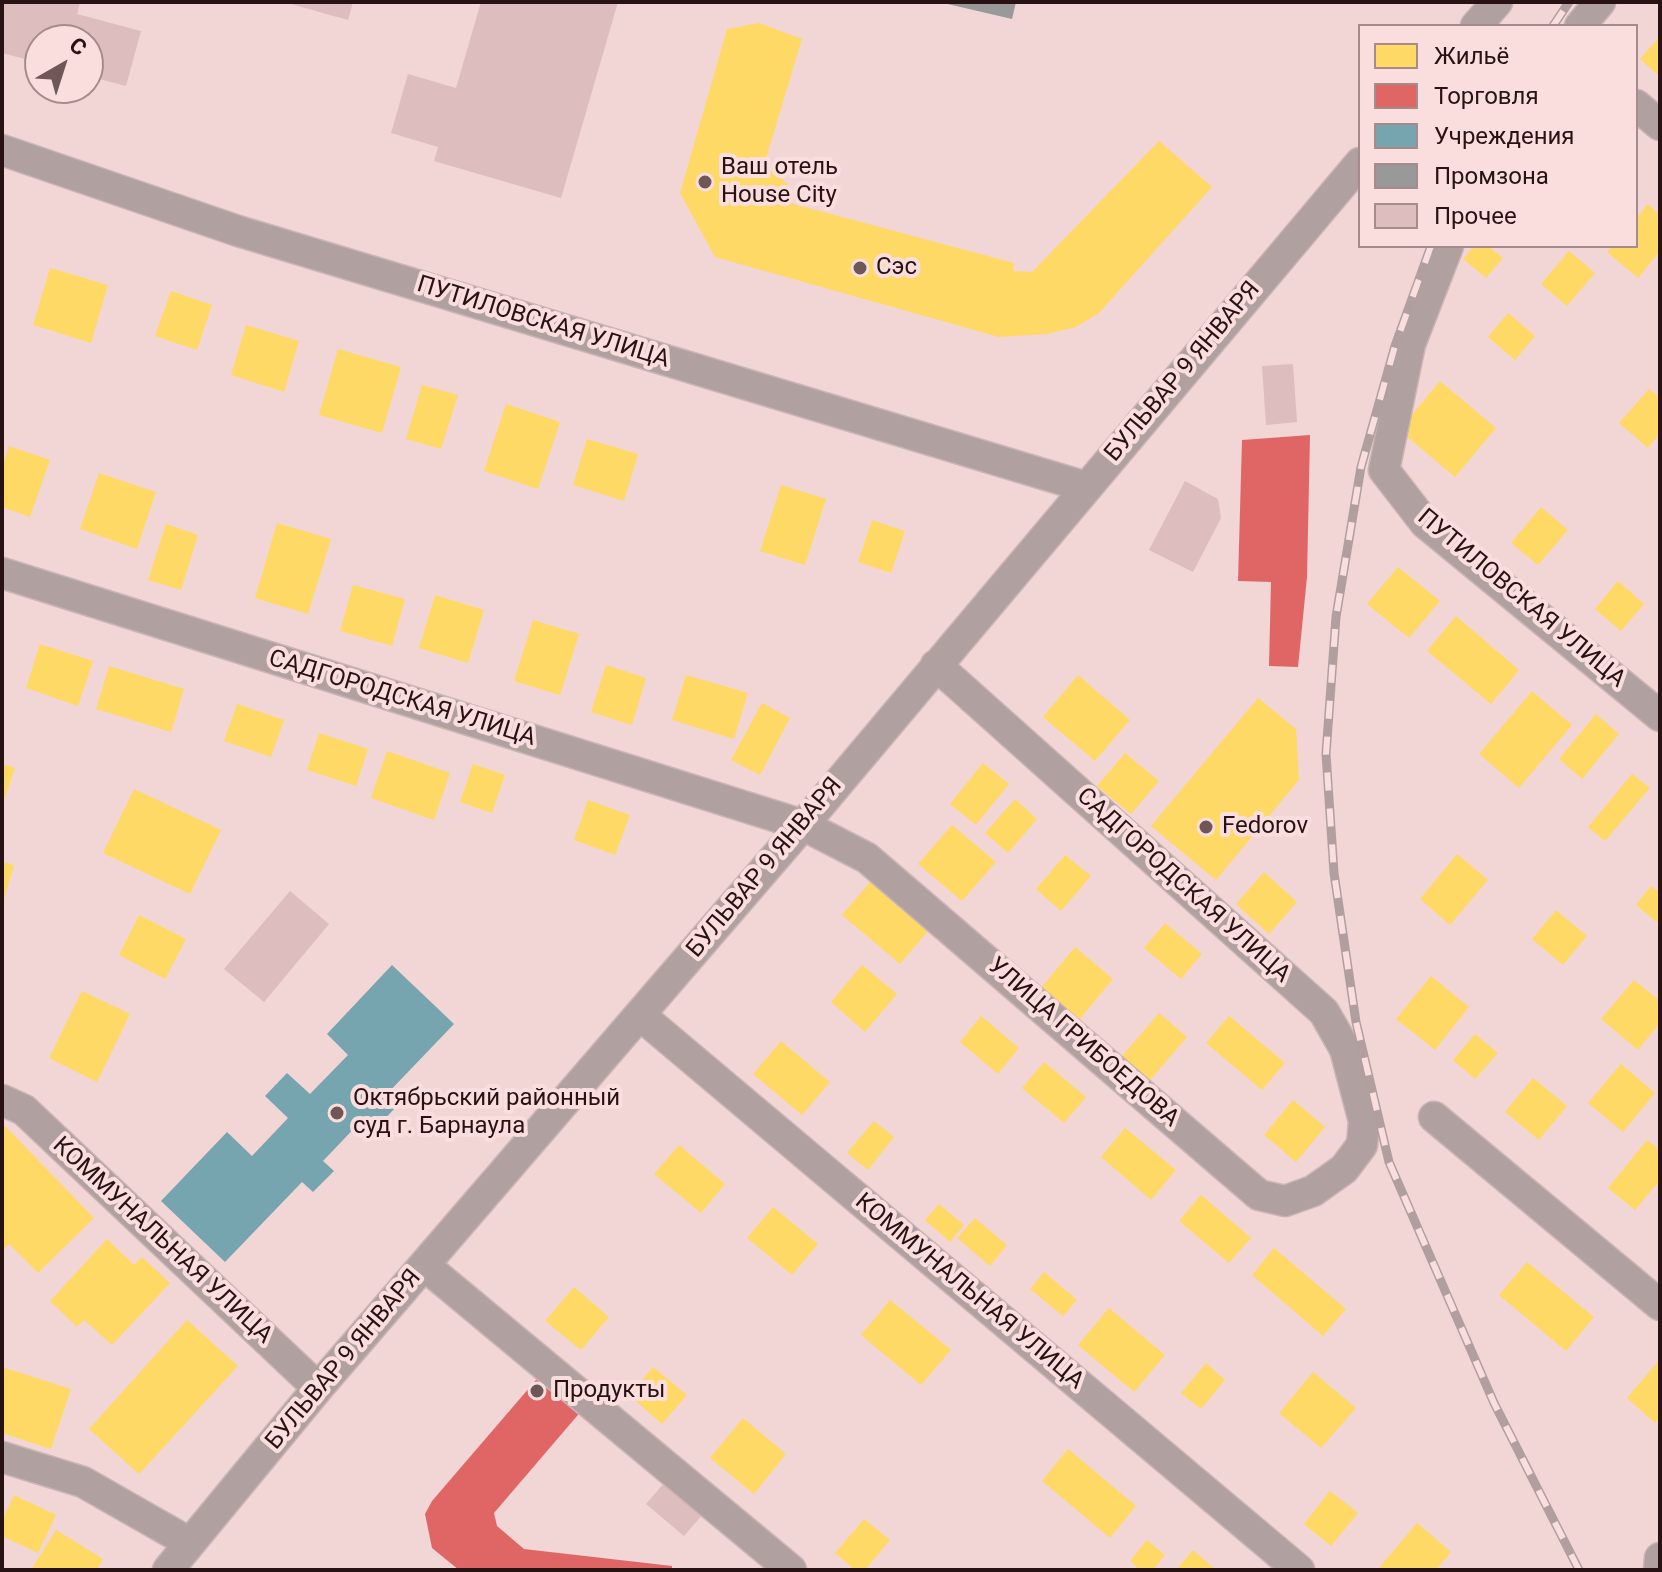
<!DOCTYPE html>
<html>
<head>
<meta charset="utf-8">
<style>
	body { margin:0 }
	#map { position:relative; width:1662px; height:1572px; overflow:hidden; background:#f2d5d5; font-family:Roboto,sans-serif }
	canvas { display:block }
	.frame { position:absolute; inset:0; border:4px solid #281213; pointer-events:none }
	.legend { position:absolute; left:1358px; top:24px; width:280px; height:224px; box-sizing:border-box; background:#f9dedd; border:2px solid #a58c8c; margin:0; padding:10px 14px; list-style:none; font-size:24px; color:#281213 }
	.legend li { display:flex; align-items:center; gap:16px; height:40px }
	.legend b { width:40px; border:2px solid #a58c8c }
	.north { position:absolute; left:24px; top:24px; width:80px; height:80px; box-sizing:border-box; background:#f9dedd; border:2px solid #a58c8c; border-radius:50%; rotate:39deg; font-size:22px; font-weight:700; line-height:32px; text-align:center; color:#281213 }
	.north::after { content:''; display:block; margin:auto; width:28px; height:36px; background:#6f5657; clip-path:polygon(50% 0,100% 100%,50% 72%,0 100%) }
</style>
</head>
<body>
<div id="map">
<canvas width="1662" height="1572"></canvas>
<div class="frame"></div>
<ul class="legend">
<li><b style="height:22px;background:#ffd966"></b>Жильё</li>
<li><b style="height:22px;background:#e06666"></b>Торговля</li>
<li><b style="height:22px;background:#76a5af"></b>Учреждения</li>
<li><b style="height:22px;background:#999"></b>Промзона</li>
<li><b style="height:22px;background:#ddbdbd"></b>Прочее</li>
</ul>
<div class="north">С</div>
</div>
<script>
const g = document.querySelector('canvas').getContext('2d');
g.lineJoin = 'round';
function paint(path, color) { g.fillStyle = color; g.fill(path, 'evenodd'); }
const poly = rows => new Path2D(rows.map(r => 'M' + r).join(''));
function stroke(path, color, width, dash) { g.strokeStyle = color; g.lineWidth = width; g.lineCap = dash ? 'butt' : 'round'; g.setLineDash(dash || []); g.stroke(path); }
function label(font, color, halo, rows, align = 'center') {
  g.font = font + ' Roboto,sans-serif'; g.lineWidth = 8; g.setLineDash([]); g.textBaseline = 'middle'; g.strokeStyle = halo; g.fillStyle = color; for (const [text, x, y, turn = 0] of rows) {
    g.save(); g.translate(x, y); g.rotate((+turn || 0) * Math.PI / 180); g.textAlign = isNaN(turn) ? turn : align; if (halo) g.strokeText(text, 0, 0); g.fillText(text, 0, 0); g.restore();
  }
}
paint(poly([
	[759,23,802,39,764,165,789,185,786,202,1014,263,1013,271,1032,272,1159,141,1212,187,1099,313,1076,327,1047,334,999,337,715,257,680,193,727,29],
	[1660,36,1660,77,1640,59],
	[1648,204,1660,215,1660,251,1638,278,1607,252,1612,246,1636,246,1636,218],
	[1474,246,1488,246,1503,258,1486,278,1463,259],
	[1569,251,1595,273,1567,306,1541,284],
	[50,268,108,285,91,343,33,325],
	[171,291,212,305,197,350,155,336],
	[1508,313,1535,336,1515,360,1488,337],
	[246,325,299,341,284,392,231,375],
	[338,349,401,367,382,433,319,415],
	[1440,381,1496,428,1455,477,1399,430],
	[422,385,458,395,441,449,406,439],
	[1649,389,1660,398,1660,433,1648,448,1619,423],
	[506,404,560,422,538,489,484,471],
	[587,439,638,454,624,501,573,485],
	[9,446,50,460,30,517,2,507,2,468],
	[99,473,156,492,137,549,80,529],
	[781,485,826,499,805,565,760,551],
	[1541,507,1568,530,1538,565,1511,543],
	[872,520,905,531,891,573,858,562],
	[277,523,331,539,308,614,255,598],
	[166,524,198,535,181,590,148,580],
	[1398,567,1440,601,1409,638,1367,604],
	[1618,581,1644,604,1621,631,1595,609],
	[353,585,405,599,392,646,340,631],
	[435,595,484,610,468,663,419,648],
	[1456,616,1519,670,1491,704,1427,651],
	[533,620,579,634,560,695,514,681],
	[40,644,93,661,78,706,26,688],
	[606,665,646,678,632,725,591,712],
	[109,666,184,689,171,732,96,709],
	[686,675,748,693,734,739,672,720],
	[1078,675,1130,720,1095,761,1043,717],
	[1532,691,1572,725,1519,788,1479,754],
	[1258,698,1296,729,1299,780,1216,880,1151,826],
	[762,703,790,718,760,775,731,760],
	[237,704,284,720,271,757,224,741],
	[1596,714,1619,734,1582,779,1559,759],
	[319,733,368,749,356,786,307,770],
	[387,751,450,773,434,820,371,798],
	[1125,753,1159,781,1131,814,1097,786],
	[983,763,1009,784,976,825,950,804],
	[2,764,15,768,3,803,2,803],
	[473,764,505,775,492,813,460,802],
	[1632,774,1650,788,1605,841,1588,827],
	[134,789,221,830,190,894,103,853],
	[1015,799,1037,819,1008,853,985,833],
	[588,800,630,815,615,855,574,840],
	[952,825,996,862,962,901,918,864],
	[1457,854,1488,880,1450,925,1420,899],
	[1065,855,1091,876,1061,911,1036,889],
	[2,862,14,865,3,903,2,903],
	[1264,872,1297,902,1269,934,1236,904],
	[871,881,929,930,900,964,842,915],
	[1651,886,1660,893,1660,925,1636,905],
	[1556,910,1587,936,1563,965,1532,939],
	[139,915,186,939,165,979,119,955],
	[1165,923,1202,954,1181,979,1144,948],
	[1075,947,1113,979,1079,1020,1041,988],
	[862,965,897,994,865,1032,831,1002],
	[1431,976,1469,1007,1435,1050,1396,1019],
	[1634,980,1660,1001,1660,1023,1638,1050,1601,1019],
	[82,991,130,1014,97,1082,49,1058],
	[1159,1013,1187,1037,1145,1086,1117,1062],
	[981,1016,1019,1048,998,1074,960,1042],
	[1229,1016,1285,1063,1262,1090,1206,1043],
	[1475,1034,1498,1053,1475,1079,1453,1060],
	[781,1041,830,1082,802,1115,753,1074],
	[1044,1062,1086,1097,1064,1123,1022,1088],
	[1621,1064,1655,1093,1623,1132,1588,1103],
	[1533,1078,1567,1106,1539,1140,1505,1112],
	[1293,1100,1325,1127,1296,1162,1264,1135],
	[874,1121,894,1137,868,1170,847,1153],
	[2,1123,94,1218,38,1273,9,1244,2,1251],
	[1125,1128,1176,1170,1151,1200,1101,1157],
	[1647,1140,1660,1150,1660,1180,1635,1210,1608,1188],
	[679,1145,725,1184,701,1213,654,1174],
	[1201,1195,1251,1238,1229,1263,1179,1221],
	[939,1204,964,1225,950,1242,925,1220],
	[773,1207,818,1244,792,1275,747,1238],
	[975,1218,1007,1245,990,1266,957,1238],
	[107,1239,134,1265,142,1257,170,1283,112,1345,84,1320,77,1327,50,1301],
	[1274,1248,1346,1309,1323,1336,1252,1275],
	[1527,1262,1594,1317,1566,1351,1499,1295],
	[1044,1272,1077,1300,1063,1316,1030,1289],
	[574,1287,609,1317,581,1350,545,1321],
	[890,1300,951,1350,921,1385,861,1335],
	[1109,1308,1165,1355,1134,1392,1078,1345],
	[187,1320,238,1366,139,1474,89,1429],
	[1660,1359,1660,1417,1655,1423,1627,1398],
	[1206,1363,1225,1380,1201,1409,1181,1393],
	[2,1367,71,1389,51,1449,2,1433],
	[653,1367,687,1395,662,1424,629,1395],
	[1313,1372,1356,1408,1321,1448,1279,1413],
	[743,1418,786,1454,754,1494,710,1458],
	[1068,1449,1136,1506,1110,1538,1042,1481],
	[1330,1491,1358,1513,1331,1546,1304,1524],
	[14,1495,56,1515,38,1553,2,1536,2,1521],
	[864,1519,890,1540,865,1570,855,1570,835,1553],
	[1417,1523,1451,1552,1436,1570,1377,1570],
	[56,1530,103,1559,97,1570,31,1570],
	[1147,1540,1165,1555,1153,1570,1140,1570,1130,1561],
	[1193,1550,1216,1570,1176,1570]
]), '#ffd966');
paint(poly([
	[1310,435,1307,577,1298,667,1269,666,1271,582,1238,581,1242,440],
	[542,1373,583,1409,494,1513,497,1526,524,1549,672,1566,672,1570,459,1570,432,1548,425,1514,432,1501]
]), '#e06666');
paint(poly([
	[392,965,454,1024,385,1096,396,1107,375,1129,364,1118,323,1161,334,1171,313,1192,302,1182,225,1262,161,1201,227,1132,252,1156,288,1118,265,1096,287,1073,310,1094,348,1055,327,1034]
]), '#76a5af');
paint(poly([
	[939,2,1016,2,1012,19]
]), '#999');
paint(poly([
	[2,2,80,2,77,14,141,31,126,86,88,76,88,40,40,40,40,63,2,53],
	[284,2,353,2,348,20],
	[481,2,618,2,561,198,434,161,438,147,391,133,408,74,456,88],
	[1293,364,1297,422,1266,425,1262,366],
	[1185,481,1218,499,1221,518,1193,572,1149,550],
	[290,891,329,924,264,1002,224,969],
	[665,1482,703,1514,684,1536,646,1504]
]), '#ddbdbd');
const minor = poly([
	[1476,26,1497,2],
	[1580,26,1600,2],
	[1636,105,1660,125],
	[2,150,238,231,1086,487],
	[1448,246,1410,344,1384,470,1425,523,1660,716],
	[2,573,803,825,867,858,1259,1195,1285,1201,1313,1191,1344,1169,1362,1145,1364,1121,1345,1049,1324,1012,936,665],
	[640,1015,1299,1570],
	[2,1100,24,1110,318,1388],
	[1434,1117,1660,1305],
	[424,1265,791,1570],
	[2,1457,83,1482,190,1543],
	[168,1570,318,1388,803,825,1360,163],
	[1659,1570,1660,1558]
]);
stroke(minor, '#cbb4b5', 33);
stroke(minor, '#b0a0a0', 30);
const rail = poly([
	[1553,26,1569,2],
	[1431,246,1395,346,1361,467,1336,617,1326,754,1334,873,1356,1022,1389,1162,1494,1403,1579,1570]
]);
stroke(rail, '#b19f9f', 9);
stroke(rail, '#f9dedd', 6, [18]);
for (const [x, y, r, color] of [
	[705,182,8,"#6f5657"],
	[860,268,8,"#6f5657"],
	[1206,827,8,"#6f5657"],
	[337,1113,8,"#6f5657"],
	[537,1391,8,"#6f5657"]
]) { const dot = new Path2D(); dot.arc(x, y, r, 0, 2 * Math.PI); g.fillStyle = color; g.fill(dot); stroke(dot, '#f9dedd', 3); }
label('24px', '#281213', '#f9dedd', [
	["Ваш отель",721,168],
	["House City",721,196],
	["Сэс",876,268],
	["Fedorov",1222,827],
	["Октябрьский районный",353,1099],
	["суд г. Барнаула",353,1127],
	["Продукты",553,1391]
], 'left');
label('24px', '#281213', '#f9dedd', [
	["ПУТИЛОВСКАЯ УЛИЦА",543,323,17],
	["БУЛЬВАР 9 ЯНВАРЯ",1183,372,-50],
	["ПУТИЛОВСКАЯ УЛИЦА",1521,599,40],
	["САДГОРОДСКАЯ УЛИЦА",402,699,17],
	["БУЛЬВАР 9 ЯНВАРЯ",765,868,-50],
	["САДГОРОДСКАЯ УЛИЦА",1183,886,42],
	["УЛИЦА ГРИБОЕДОВА",1083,1043,41],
	["КОММУНАЛЬНАЯ УЛИЦА",162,1241,43],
	["КОММУНАЛЬНАЯ УЛИЦА",969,1292,40],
	["БУЛЬВАР 9 ЯНВАРЯ",344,1360,-50]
]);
</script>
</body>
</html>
